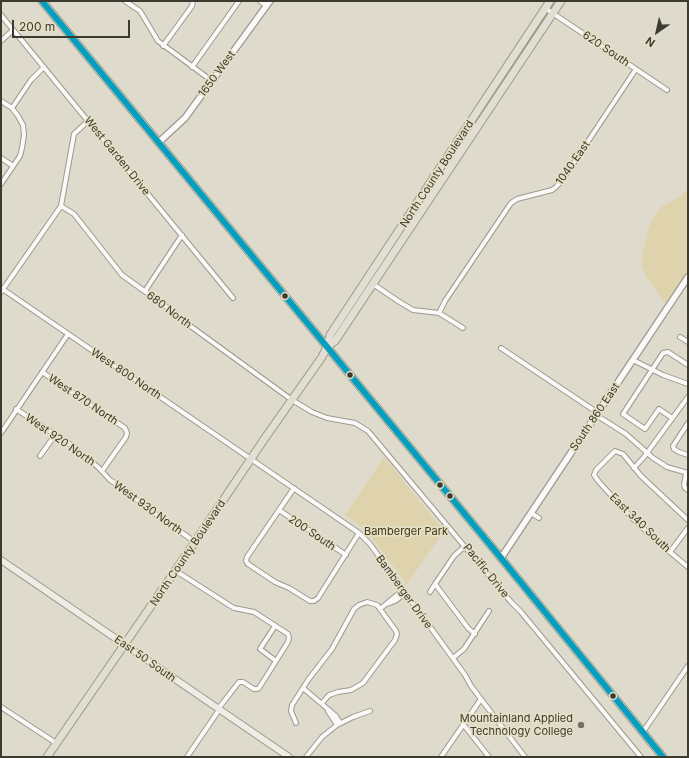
<!DOCTYPE html>
<html>
<head>
<meta charset="utf-8">
<style>
	body { margin:0 }
	#map { position:relative; width:689px; height:758px; overflow:hidden; background:#dedacc; font-family:Inter,sans-serif }
	canvas { display:block }
	.frame { position:absolute; inset:0; border:2px solid #3d3b30; pointer-events:none }
	.north { position:absolute; left:637px; top:12px; width:40px; height:40px; -webkit-text-stroke:3px #e5dfc5; paint-order:stroke; rotate:214deg; font-size:11px; font-weight:700; line-height:16px; text-align:center; color:#3d3b30 }
	.north::after { content:''; display:block; margin:auto; width:14px; height:18px; background:#3d3b30; clip-path:polygon(50% 0,100% 100%,50% 72%,0 100%) }
	.scale { position:absolute; left:12px; top:20px; width:118px; height:18px; box-sizing:border-box; border:2px solid #3d3b30; border-top:0; padding-left:5px; font-size:12px; line-height:14px; white-space:nowrap; color:#3d3b30; -webkit-text-stroke:3px #e5dfc5; paint-order:stroke }
</style>
</head>
<body>
<div id="map">
<canvas width="689" height="758"></canvas>
<div class="frame"></div>
<div class="north">N</div>
<div class="scale">200 m</div>
</div>
<script>
const g = document.querySelector('canvas').getContext('2d');
g.lineJoin = 'round';
function paint(path, color) { g.fillStyle = color; g.fill(path, 'evenodd'); }
const poly = rows => new Path2D(rows.map(r => 'M' + r).join(''));
function stroke(path, color, width, dash) { g.strokeStyle = color; g.lineWidth = width; g.lineCap = dash ? 'butt' : 'round'; g.setLineDash(dash || []); g.stroke(path); }
function label(font, color, halo, rows, align = 'center') {
  g.font = font + ' Inter,sans-serif'; g.lineWidth = 3.5; g.setLineDash([]); g.textBaseline = 'middle'; g.strokeStyle = halo; g.fillStyle = color; for (const [text, x, y, turn = 0] of rows) {
    g.save(); g.translate(x, y); g.rotate((+turn || 0) * Math.PI / 180); g.textAlign = isNaN(turn) ? turn : align; if (halo) g.strokeText(text, 0, 0); g.fillText(text, 0, 0); g.restore();
  }
}
paint(poly([
	[688,189,688,272,667,302,664,302,646,276,642,266,642,255,649,227,655,215,662,206,678,198],
	[384,457,444,531,407,584,371,537,363,528,345,515]
]), '#ded3ac');
const minor = poly([
	[125,1,140,11,158,41,212,81],
	[260,1,267,6],
	[545,8,667,90],
	[1,15,233,298],
	[1,41,13,30],
	[163,46,192,6,193,1],
	[192,67,239,1],
	[1,101,12,108,18,116,23,125,24,135,22,148,20,156,1,184],
	[12,108,31,80,44,67],
	[1,158,13,166],
	[61,206,74,214,122,275,168,308,178,317,200,333,292,400,312,412,327,418,355,423,368,431,511,602,521,612,641,757],
	[373,284,398,301,413,310,439,313,463,328],
	[1,288,359,533,370,544,465,675,471,686,525,757],
	[145,291,182,235],
	[1,292,61,206,74,134,88,121],
	[439,313,445,301,511,203,517,199,552,190,556,187,563,179,636,69],
	[680,337,688,342],
	[501,348,598,413],
	[633,360,663,375,688,384],
	[42,372,125,428,127,433,126,437,102,471],
	[16,409,74,447,82,455,98,467,110,480,126,490,143,505,195,542],
	[596,415,626,434,653,458,667,467,688,473],
	[672,418,659,409,645,429,623,414,663,353,668,352,688,365],
	[688,423,673,446,674,449,679,452,688,455],
	[1,433,68,334],
	[40,456,55,435],
	[634,468,644,457,688,397],
	[686,473,684,485,685,488,688,490],
	[294,488,247,557,246,561,248,564,275,582,289,588,310,601,314,601,318,598,359,533],
	[279,510,346,555],
	[531,513,539,518],
	[688,520,641,476,623,454,615,451,596,470,594,475,599,482,631,517,659,543,688,567],
	[670,552,688,528],
	[176,571,229,605,234,608,254,612,288,634,289,638,288,642,259,688,257,689,254,689,243,682,239,682,218,709],
	[435,584,454,556,465,546],
	[430,592,435,584,468,628,475,634],
	[387,604,395,601,406,593],
	[380,609,403,590],
	[275,626,260,649,276,661],
	[453,658,464,649,489,611],
	[303,688,336,716,340,723],
	[1,707,56,743],
	[328,711,337,725],
	[296,723,291,711,292,705,308,680,332,649,354,609,359,605,367,602,377,605,396,631,397,634,395,640,363,683,351,690,338,692,329,695,322,703],
	[463,724,489,757],
	[643,732,688,666],
	[187,757,219,710],
	[306,757,322,737,337,725,353,717,370,711],
	[441,757,481,699]
]);
const tertiary = poly([
	[159,142,185,118,270,1],
	[501,558,688,277]
]);
const secondary = poly([
	[1,560,289,757]
]);
const primary = poly([
	[42,1,501,558,663,757],
	[327,347,335,341,561,1],
	[47,757,195,542,265,438,322,357,327,347,330,335,550,1]
]);
stroke(minor, '#9d998e', 6);
stroke(tertiary, '#9d998e', 8);
stroke(secondary, '#9d998e', 8);
stroke(primary, '#9e9981', 9);
stroke(minor, '#faf9f7', 4);
stroke(tertiary, '#faf9f7', 5.5);
stroke(secondary, '#edece5', 6);
stroke(primary, '#e1ded3', 7);
stroke(poly([
	[42,1,501,558,663,757]
]), '#069ebe', 6);
for (const [x, y, r, color] of [
	[285,296,3.5,"#3d3b30"],
	[350,375,3.5,"#3d3b30"],
	[440,485,3.5,"#3d3b30"],
	[450,496,3.5,"#3d3b30"],
	[613,696,3.5,"#3d3b30"],
	[581,725,4,"#757367"]
]) { const dot = new Path2D(); dot.arc(x, y, r, 0, 2 * Math.PI); g.fillStyle = color; g.fill(dot); stroke(dot, '#e5dfc5', 1.5); }
label('11px', '#3d3b30', '#e5dfc5', [
	["620 South",606,49,34],
	["1650 West",217,74,-54],
	["West Garden Drive",117,156,51],
	["1040 East",573,163,-55],
	["North County Boulevard",437,174,-57],
	["680 North",169,310,37],
	["West 800 North",126,374,34],
	["West 870 North",83,400,34],
	["South 860 East",595,417,-56],
	["West 920 North",60,440,35],
	["West 930 North",148,508,36],
	["East 340 South",640,523,44],
	["200 South",312,533,34],
	["North County Boulevard",188,553,-56],
	["Pacific Drive",486,571,51],
	["Bamberger Drive",404,592,54],
	["East 50 South",145,659,35]
]);
label('11px', '#3d3515', '#e5dfc5', [
	["Bamberger Park",406,532]
]);
label('11px', '#3d3b30', '#e5dfc5', [
	["Mountainland Applied",573,719],
	["Technology College",573,732]
], 'right');
</script>
</body>
</html>
